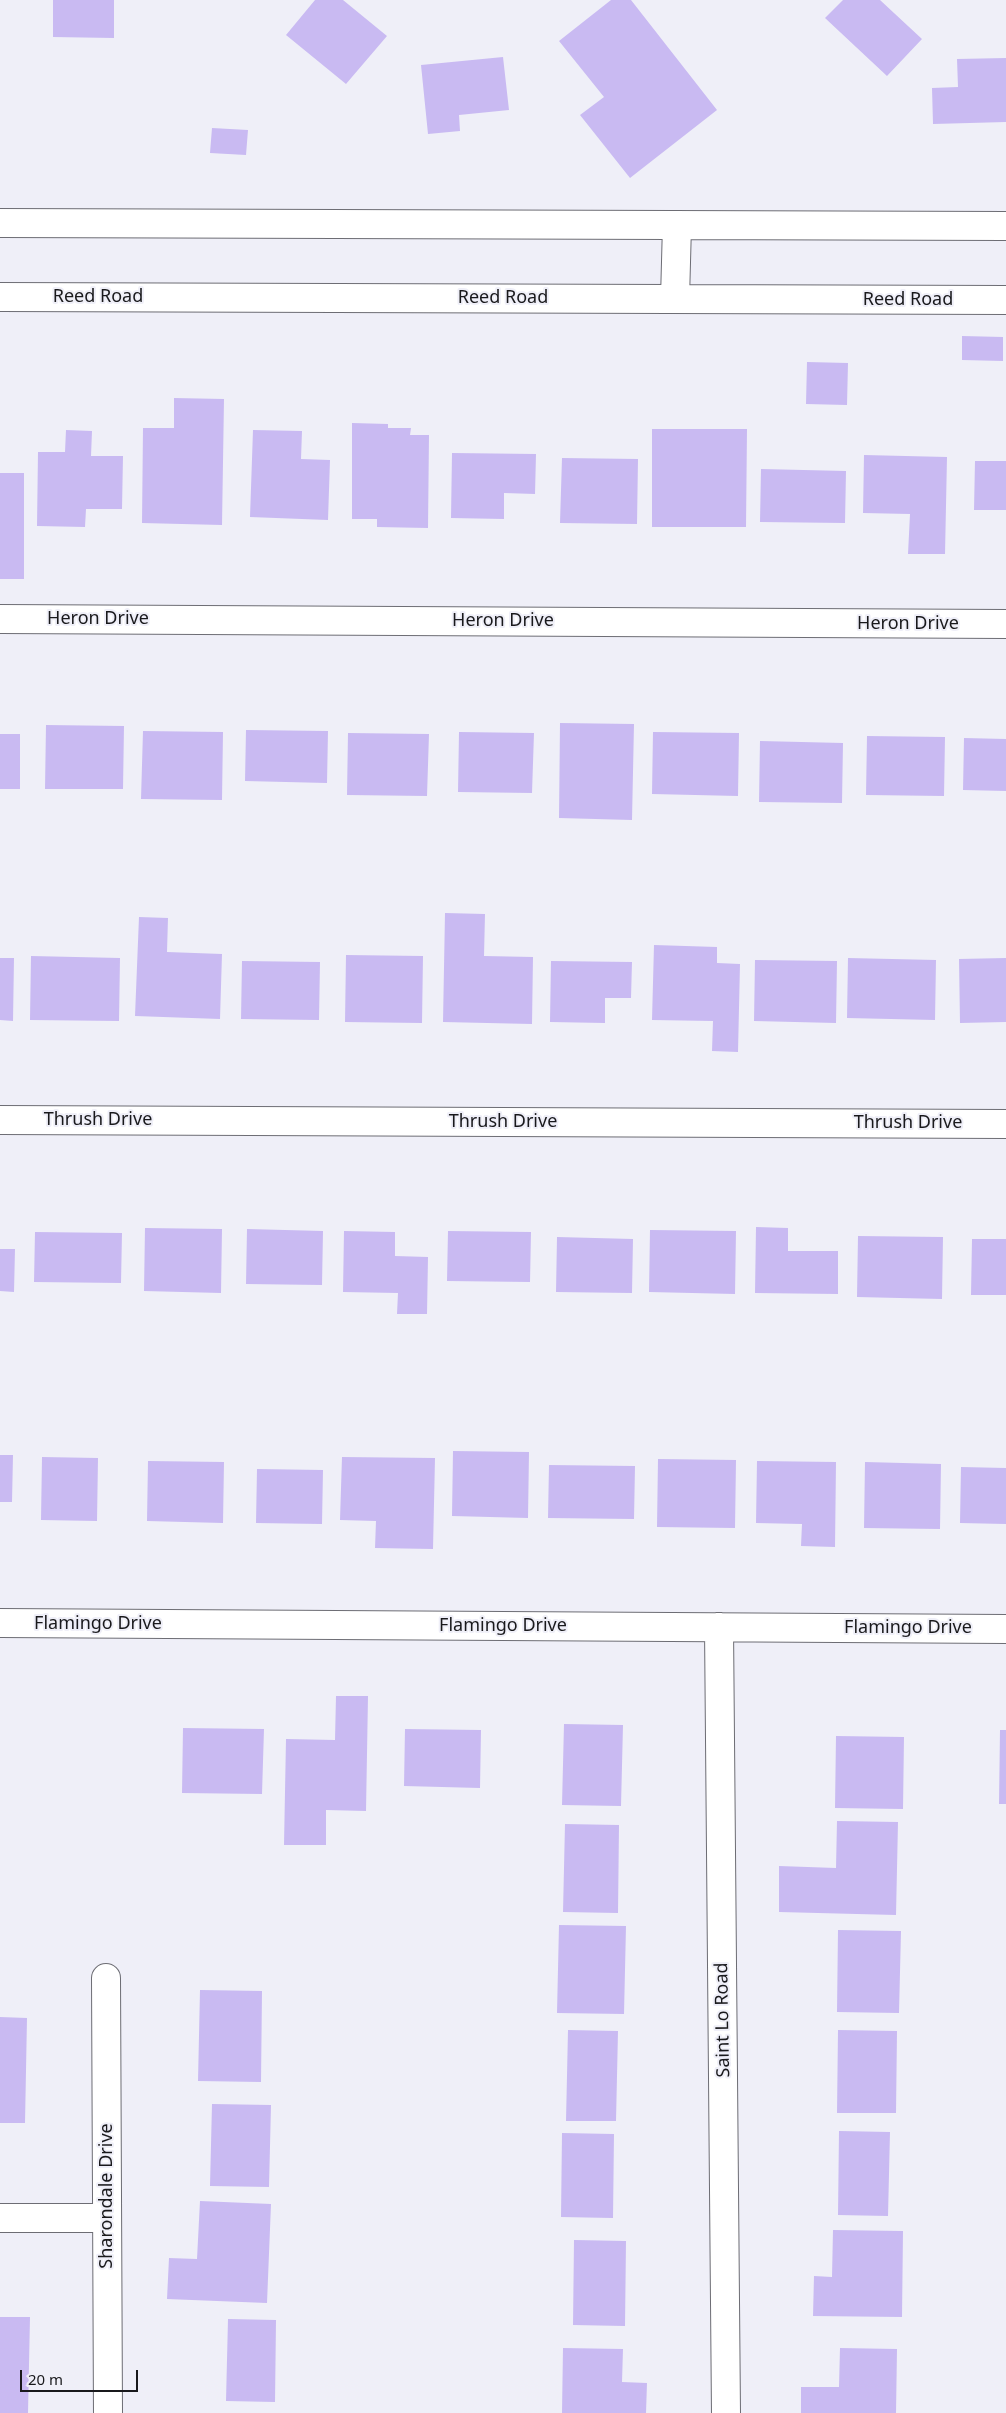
<!DOCTYPE html>
<html>
<head>
<meta charset="utf-8">
<style>
	body { margin:0 }
	#map { position:relative; width:1006px; height:2413px; overflow:hidden; background:#efeff8; font-family:"Noto Sans",sans-serif }
	canvas { display:block }
	.scale { position:absolute; left:20px; top:2370px; width:118px; height:22px; box-sizing:border-box; border:2px solid #19191c; border-top:0; padding-left:6px; font-size:15px; line-height:18px; white-space:nowrap; color:#19191c; -webkit-text-stroke:4px #efeff8; paint-order:stroke }
</style>
</head>
<body>
<div id="map">
<canvas width="1006" height="2413"></canvas>
<div class="scale">20 m</div>
</div>
<script>
const g = document.querySelector('canvas').getContext('2d');
g.lineJoin = 'round';
function paint(path, color) { g.fillStyle = color; g.fill(path, 'evenodd'); }
const poly = rows => new Path2D(rows.map(r => 'M' + r).join(''));
function stroke(path, color, width, dash) { g.strokeStyle = color; g.lineWidth = width; g.lineCap = dash ? 'butt' : 'round'; g.setLineDash(dash || []); g.stroke(path); }
function label(font, color, halo, rows, align = 'center') {
  g.font = font + ' "Noto Sans",sans-serif'; g.lineWidth = 4; g.setLineDash([]); g.textBaseline = 'middle'; g.strokeStyle = halo; g.fillStyle = color; for (const [text, x, y, turn = 0] of rows) {
    g.save(); g.translate(x, y); g.rotate((+turn || 0) * Math.PI / 180); g.textAlign = isNaN(turn) ? turn : align; if (halo) g.strokeText(text, 0, 0); g.fillText(text, 0, 0); g.restore();
  }
}
paint(poly([
	[53,0,114,0,114,38,53,37],
	[315,0,343,0,387,36,346,84,286,35],
	[611,0,631,0,717,110,630,178,580,115,604,97,559,41],
	[843,0,880,0,922,39,887,76,825,18],
	[503,57,509,110,459,115,460,131,428,134,421,65],
	[1006,58,1006,122,933,124,932,88,958,87,957,59],
	[212,128,248,130,246,155,210,153],
	[962,336,1003,337,1003,361,962,360],
	[807,362,848,363,847,405,806,404],
	[174,398,224,399,222,525,142,523,143,428,174,428],
	[352,423,388,424,388,428,411,428,410,435,429,435,428,528,377,527,377,519,352,519],
	[652,429,747,429,746,527,652,527],
	[66,430,92,431,91,456,123,456,122,509,86,509,85,527,37,526,38,452,65,452],
	[253,430,302,431,301,459,330,460,328,520,250,517],
	[452,453,536,454,535,494,504,493,504,519,451,518],
	[864,455,947,457,945,554,908,554,910,514,863,513],
	[562,458,638,459,637,524,560,523],
	[975,461,1006,461,1006,510,974,510],
	[761,469,846,471,845,523,760,522],
	[0,473,24,473,24,579,0,579],
	[560,723,634,724,632,820,559,818],
	[46,725,124,726,123,789,45,789],
	[246,730,328,731,327,783,245,781],
	[143,731,223,732,222,800,141,799],
	[459,732,534,733,532,793,458,792],
	[653,732,739,733,738,796,652,794],
	[348,733,429,734,427,796,347,795],
	[0,734,20,734,20,789,0,789],
	[867,736,945,737,944,796,866,795],
	[964,738,1006,739,1006,791,963,790],
	[760,741,843,743,842,803,759,802],
	[445,913,485,914,484,956,533,957,532,1024,443,1022],
	[139,917,168,918,167,952,222,954,220,1019,135,1016],
	[654,945,717,947,717,963,740,964,738,1052,712,1051,713,1021,652,1020],
	[346,955,423,956,422,1023,345,1022],
	[31,956,120,958,119,1021,30,1020],
	[0,958,14,958,13,1021,0,1020],
	[848,958,936,960,935,1020,847,1018],
	[1006,958,1006,1022,960,1023,959,959],
	[755,960,837,961,836,1023,754,1021],
	[242,961,320,962,319,1020,241,1019],
	[551,961,632,962,631,998,605,998,605,1023,550,1022],
	[756,1227,788,1228,788,1251,838,1251,838,1294,755,1293],
	[145,1228,222,1229,221,1293,144,1291],
	[247,1229,323,1231,322,1285,246,1284],
	[650,1230,736,1231,735,1294,649,1292],
	[344,1231,395,1232,395,1256,428,1257,427,1314,397,1314,398,1293,343,1292],
	[448,1231,531,1232,530,1282,447,1281],
	[35,1232,122,1233,121,1283,34,1282],
	[858,1236,943,1237,942,1299,857,1297],
	[557,1237,633,1239,632,1293,556,1292],
	[972,1239,1006,1239,1006,1295,971,1295],
	[0,1249,15,1249,14,1292,0,1291],
	[453,1451,529,1452,528,1518,452,1516],
	[0,1455,13,1455,12,1502,0,1502],
	[42,1457,98,1458,97,1521,41,1520],
	[342,1457,435,1458,433,1549,375,1548,376,1521,340,1520],
	[658,1459,736,1460,735,1528,657,1527],
	[148,1461,224,1462,223,1523,147,1521],
	[757,1461,836,1462,835,1547,801,1546,802,1524,756,1523],
	[865,1462,941,1464,940,1529,864,1528],
	[549,1465,635,1466,634,1519,548,1518],
	[961,1467,1006,1468,1006,1524,960,1523],
	[257,1469,323,1470,322,1524,256,1523],
	[336,1696,368,1696,366,1811,326,1810,326,1845,284,1845,286,1739,335,1740],
	[564,1724,623,1725,621,1806,562,1805],
	[183,1728,264,1729,262,1794,182,1793],
	[405,1729,481,1730,480,1788,404,1786],
	[1000,1730,1006,1730,1006,1804,999,1804],
	[836,1736,904,1737,903,1809,835,1808],
	[837,1821,898,1822,896,1915,779,1912,779,1866,836,1868],
	[565,1824,619,1825,618,1913,563,1912],
	[559,1925,626,1926,624,2014,557,2013],
	[838,1930,901,1931,899,2013,837,2012],
	[200,1990,262,1991,261,2082,198,2081],
	[0,2017,27,2018,25,2123,0,2123],
	[568,2030,618,2031,616,2121,566,2121],
	[838,2030,897,2031,896,2113,837,2113],
	[212,2104,271,2105,269,2187,210,2186],
	[839,2131,890,2132,888,2216,838,2215],
	[562,2133,614,2134,613,2218,561,2217],
	[200,2201,271,2204,267,2303,167,2299,169,2258,197,2259],
	[833,2230,903,2231,902,2317,813,2316,814,2276,832,2277],
	[574,2240,626,2241,625,2326,573,2325],
	[0,2317,30,2317,28,2413,0,2413],
	[228,2319,276,2320,275,2402,226,2401],
	[563,2348,623,2349,622,2382,647,2383,646,2413,562,2413],
	[840,2348,897,2349,896,2413,801,2413,801,2387,839,2387]
]), '#c9baf2');
const minor = poly([
	[0,619,1006,624],
	[0,1120,1006,1124],
	[0,1623,1006,1629],
	[719,1627,726,2413],
	[106,1978,108,2413],
	[0,2218,107,2218]
]);
const tertiary = poly([
	[0,223,1006,226],
	[0,297,1006,300],
	[675,299,677,225]
]);
stroke(minor, '#6d6d74', 30);
stroke(tertiary, '#6d6d74', 30);
stroke(minor, '#fff', 28);
stroke(tertiary, '#fff', 28);
label('18px', '#19191c', '#efeff8', [
	["Reed Road",98,297],
	["Reed Road",503,298],
	["Reed Road",908,300],
	["Heron Drive",98,619],
	["Heron Drive",503,621],
	["Heron Drive",908,624],
	["Thrush Drive",98,1120],
	["Thrush Drive",503,1122],
	["Thrush Drive",908,1123],
	["Flamingo Drive",98,1624],
	["Flamingo Drive",503,1626],
	["Flamingo Drive",908,1628],
	["Saint Lo Road",723,2020,-91],
	["Sharondale Drive",107,2196,-90]
]);
</script>
</body>
</html>
